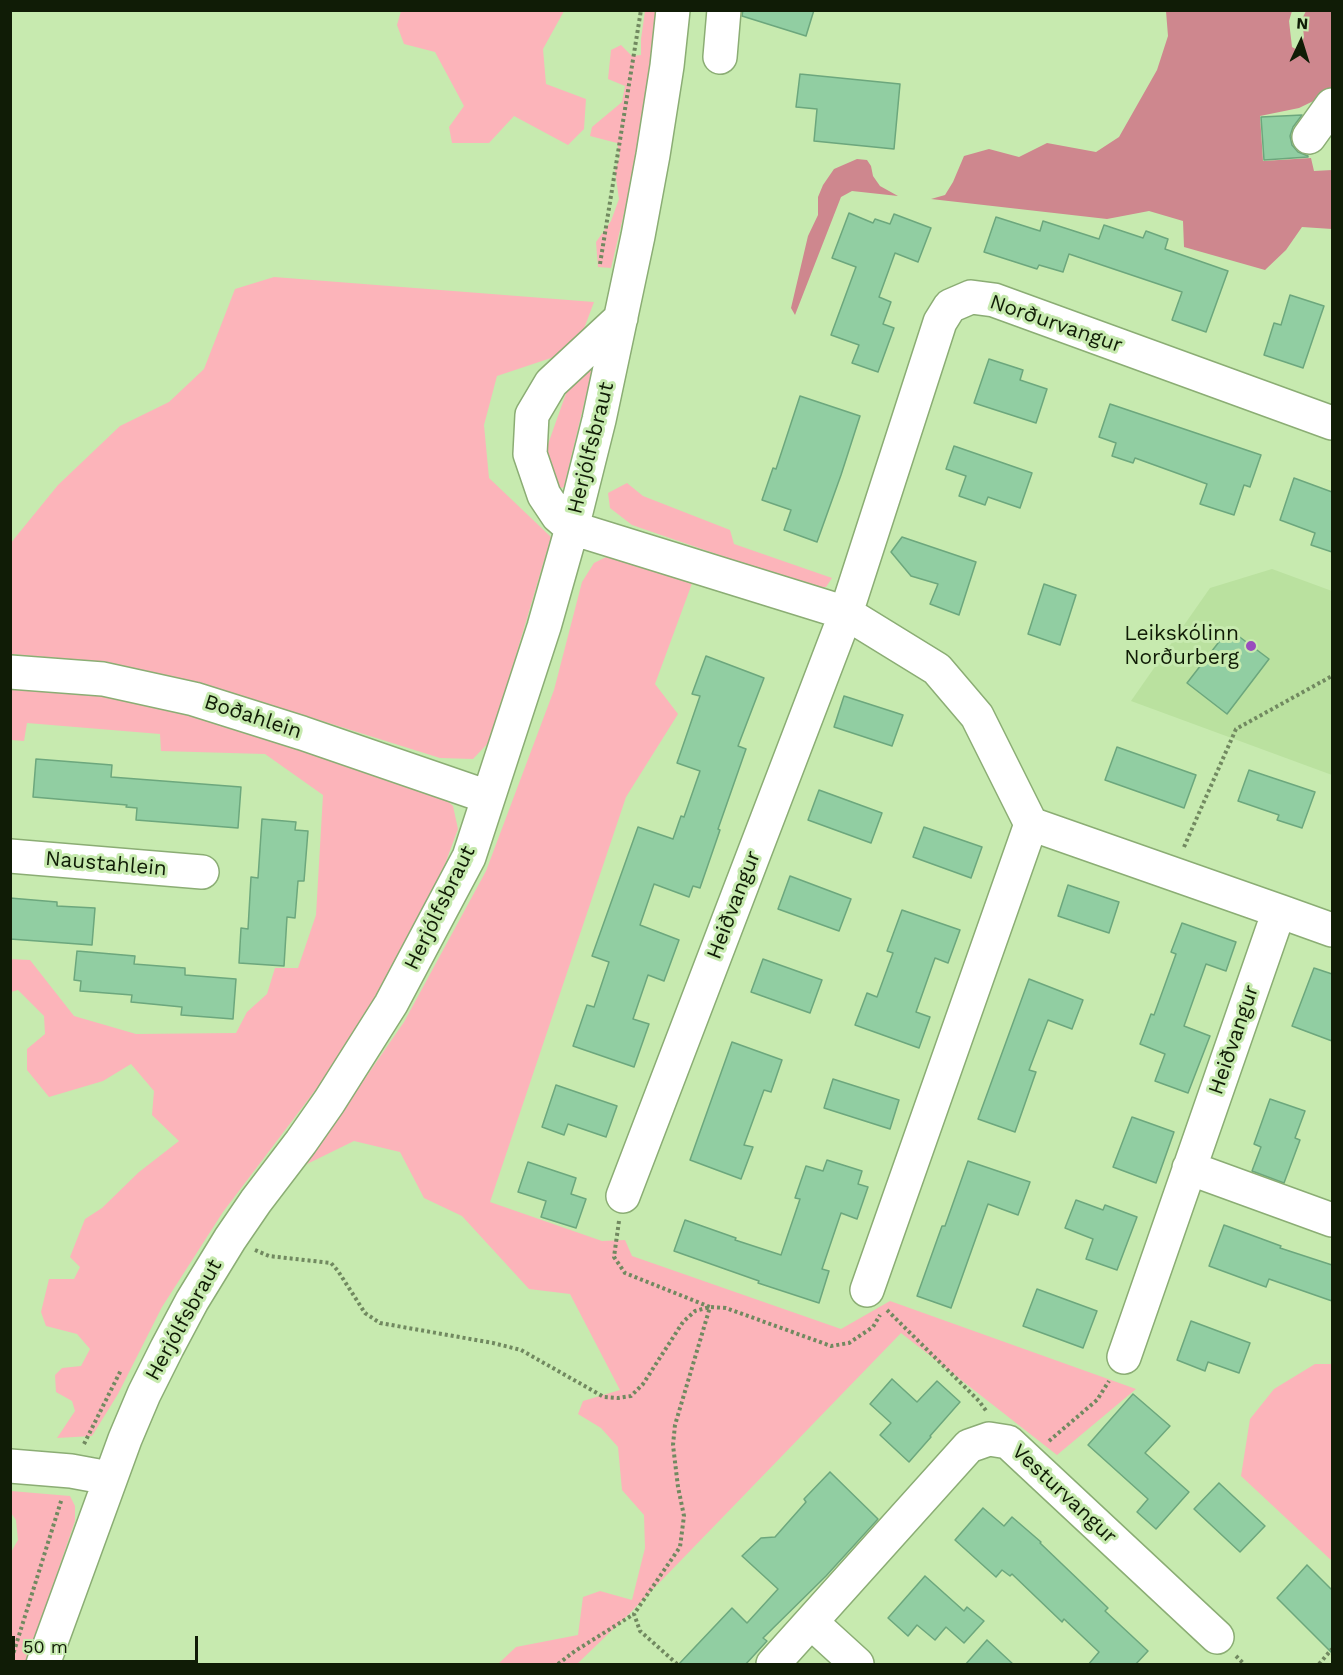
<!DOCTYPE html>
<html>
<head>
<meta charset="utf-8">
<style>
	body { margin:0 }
	#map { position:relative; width:1343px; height:1675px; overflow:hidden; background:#c7eaaf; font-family:"Work Sans",sans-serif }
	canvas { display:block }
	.frame { position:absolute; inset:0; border:12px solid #101c06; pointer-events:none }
	.north { position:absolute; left:1271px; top:12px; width:60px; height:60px; -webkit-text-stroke:4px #c7eaaf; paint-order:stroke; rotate:4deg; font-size:16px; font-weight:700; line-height:24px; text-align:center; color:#101c06 }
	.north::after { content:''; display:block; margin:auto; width:21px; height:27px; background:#101c06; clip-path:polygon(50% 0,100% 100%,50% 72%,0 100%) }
	.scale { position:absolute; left:12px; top:1636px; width:186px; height:27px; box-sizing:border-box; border:3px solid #101c06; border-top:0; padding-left:8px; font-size:18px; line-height:21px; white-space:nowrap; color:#101c06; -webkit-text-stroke:4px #c7eaaf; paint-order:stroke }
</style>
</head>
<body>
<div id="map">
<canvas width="1343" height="1675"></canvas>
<div class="frame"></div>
<div class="north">N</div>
<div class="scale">50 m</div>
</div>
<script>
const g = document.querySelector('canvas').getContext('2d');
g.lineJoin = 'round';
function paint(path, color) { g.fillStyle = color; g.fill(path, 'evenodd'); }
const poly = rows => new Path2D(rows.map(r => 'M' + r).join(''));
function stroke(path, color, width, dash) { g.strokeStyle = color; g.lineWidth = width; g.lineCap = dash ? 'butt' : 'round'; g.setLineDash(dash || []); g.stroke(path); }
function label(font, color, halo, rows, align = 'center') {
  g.font = font + ' "Work Sans",sans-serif'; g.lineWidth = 6; g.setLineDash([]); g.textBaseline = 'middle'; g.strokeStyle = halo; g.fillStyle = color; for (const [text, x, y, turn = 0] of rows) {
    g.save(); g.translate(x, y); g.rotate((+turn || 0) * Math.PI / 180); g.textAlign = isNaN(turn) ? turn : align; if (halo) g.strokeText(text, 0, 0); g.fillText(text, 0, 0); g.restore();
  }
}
paint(poly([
	[1272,569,1332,591,1332,775,1131,701,1210,588]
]), '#bae19f');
paint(poly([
	[401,11,564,11,543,49,546,84,586,99,584,129,568,145,514,116,489,143,452,143,449,127,464,106,435,52,404,44,397,25],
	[645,11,658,11,634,171,611,268,598,267,596,242,611,221,619,199,615,171,620,156,617,143,590,136,592,127,622,102,625,86,608,79,611,50,621,45,632,56,641,55,641,39],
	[274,277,594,302,582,334,554,357,497,376,484,425,489,478,551,537,491,740,473,759,440,758,204,684,95,661,11,654,10,544,58,485,120,426,169,402,204,369,235,289],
	[591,364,591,375,564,487,555,490,545,474,547,447,569,385],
	[627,483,643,496,730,530,734,544,832,578,826,587,812,587,632,525,610,508,608,493],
	[614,553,694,578,655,684,678,714,626,797,490,1202,602,1241,625,1240,632,1256,841,1329,890,1301,1136,1389,1057,1455,901,1333,630,1613,577,1664,498,1664,516,1647,578,1635,583,1597,600,1591,632,1600,645,1548,644,1515,622,1490,618,1447,601,1428,578,1414,583,1401,620,1390,570,1294,529,1289,462,1216,424,1198,400,1152,354,1141,305,1165,404,1022,486,871,554,690,582,582,594,563],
	[11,685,89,693,201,714,433,788,453,806,458,829,431,902,398,970,317,1088,223,1212,162,1307,118,1394,92,1436,57,1438,75,1411,72,1401,56,1392,55,1375,62,1368,81,1366,90,1349,77,1334,46,1326,41,1312,49,1279,74,1279,80,1267,70,1257,85,1219,102,1208,139,1172,179,1141,152,1115,154,1091,131,1064,103,1081,49,1097,27,1070,27,1049,45,1034,44,1016,18,990,11,992,10,959,30,960,74,1016,136,1034,236,1033,247,1012,267,994,275,968,298,968,316,915,323,795,265,754,161,751,160,734,27,723,24,741,11,740],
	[1315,1364,1332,1364,1332,1561,1241,1476,1250,1419,1274,1389],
	[11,1491,70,1496,75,1506,75,1521,26,1664,11,1664,10,1554,18,1540,16,1520,11,1513]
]), '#fcb4ba');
paint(poly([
	[1166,11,1292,11,1289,21,1292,47,1299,51,1304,37,1302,19,1306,11,1332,11,1332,92,1299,108,1260,116,1263,161,1311,158,1314,171,1332,170,1332,229,1302,227,1286,250,1265,270,1184,247,1183,221,1149,211,1107,219,931,199,945,195,953,182,964,156,989,149,1019,157,1047,143,1096,152,1119,137,1157,70,1168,36],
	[857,159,867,160,871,166,873,176,880,186,898,196,852,191,841,197,795,315,791,308,808,236,818,215,818,197,823,185,834,169]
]), '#ce878e');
const building = poly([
	[743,10,814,10,806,36,742,16,743,10],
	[800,74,900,84,894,149,814,141,817,109,796,107,800,74],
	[1302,115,1293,127,1290,136,1292,145,1298,152,1308,156,1308,157,1264,160,1261,117,1302,115],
	[849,213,873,223,875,219,890,224,894,214,931,228,918,262,895,253,879,297,891,302,883,324,894,328,878,372,852,363,859,345,831,335,856,267,832,258,849,213],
	[996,217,1040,231,1043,221,1099,239,1104,225,1143,238,1146,231,1168,239,1165,249,1228,271,1206,332,1172,320,1182,292,1069,254,1063,272,1039,265,1037,269,984,252,996,217],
	[1290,295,1324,306,1303,368,1264,355,1274,323,1281,325,1290,295],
	[989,359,1023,370,1020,380,1047,389,1036,423,974,403,989,359],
	[800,396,860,416,841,475,817,542,784,530,791,510,762,500,773,468,776,469,800,396],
	[1110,404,1261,455,1250,487,1244,485,1234,515,1200,504,1207,484,1135,458,1133,463,1112,456,1116,443,1099,437,1110,404],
	[954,446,1032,473,1020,508,988,497,985,505,959,496,966,476,946,469,954,446],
	[1294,478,1332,492,1332,552,1311,545,1315,533,1280,520,1294,478],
	[902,537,976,562,959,615,930,604,938,584,911,576,891,552,902,537],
	[1044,584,1076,595,1060,645,1028,634,1044,584],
	[1229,629,1269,659,1227,714,1187,683,1229,629],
	[706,656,764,678,738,746,746,749,718,829,720,830,700,888,693,886,689,897,654,884,640,925,679,940,664,981,648,975,633,1019,649,1024,634,1067,573,1046,587,1005,594,1007,609,962,592,956,638,827,673,839,681,816,684,817,700,771,677,763,700,696,692,694,706,656],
	[844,696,903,715,892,746,834,727,844,696],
	[1117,747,1196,775,1184,808,1105,780,1117,747],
	[36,759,112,765,111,777,241,787,238,828,136,820,137,808,126,807,127,805,33,797,36,759],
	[1249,770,1315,792,1302,828,1277,820,1279,815,1238,801,1249,770],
	[819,790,882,813,871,843,808,820,819,790],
	[262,819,296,822,295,830,308,831,304,881,298,881,295,918,287,917,284,966,239,963,241,928,248,929,251,877,258,878,262,819],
	[924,827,982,847,971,878,913,857,924,827],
	[790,876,851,899,839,931,778,909,790,876],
	[1068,885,1119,902,1109,933,1058,916,1068,885],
	[10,898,57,902,57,906,95,908,92,945,10,939,10,898],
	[902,910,960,930,948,963,935,958,916,1012,930,1017,919,1048,855,1025,867,993,877,997,893,953,887,951,902,910],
	[1182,923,1236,942,1226,971,1206,964,1184,1026,1210,1036,1188,1093,1155,1081,1165,1054,1140,1044,1151,1014,1154,1015,1176,954,1171,952,1182,923],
	[77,951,135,956,134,964,185,968,185,975,236,979,233,1019,181,1015,182,1007,131,1002,132,995,80,991,81,981,74,980,77,951],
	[763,959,822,980,810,1013,751,992,763,959],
	[1314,968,1332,974,1332,1041,1292,1026,1314,968],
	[1029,979,1083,1000,1072,1029,1048,1020,1029,1070,1036,1072,1015,1132,978,1119,1029,979],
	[732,1042,782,1060,771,1092,764,1090,744,1145,753,1147,741,1179,690,1160,732,1042],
	[833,1079,899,1100,890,1129,824,1108,833,1079],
	[556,1085,617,1106,606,1137,568,1124,564,1135,542,1127,556,1085],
	[1270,1099,1305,1111,1295,1138,1300,1140,1284,1183,1252,1171,1261,1147,1254,1144,1270,1099],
	[1132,1117,1174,1132,1156,1183,1113,1167,1132,1117],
	[827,1160,862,1171,858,1184,868,1187,857,1219,841,1213,822,1269,829,1271,819,1303,758,1283,759,1281,674,1251,685,1220,736,1238,735,1240,781,1255,800,1199,795,1198,806,1166,823,1171,827,1160],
	[968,1161,1030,1182,1018,1215,988,1204,951,1308,917,1296,942,1226,945,1226,968,1161],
	[528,1162,576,1178,571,1194,586,1199,576,1228,541,1217,546,1201,518,1192,528,1162],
	[1076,1200,1103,1210,1105,1205,1137,1217,1117,1270,1086,1259,1093,1239,1065,1228,1076,1200],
	[1224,1225,1281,1246,1280,1248,1332,1265,1332,1301,1269,1279,1266,1287,1209,1266,1224,1225],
	[1037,1289,1097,1311,1083,1348,1023,1326,1037,1289],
	[1191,1321,1250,1343,1239,1373,1208,1362,1205,1371,1177,1360,1191,1321],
	[892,1379,917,1402,937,1381,960,1402,930,1436,931,1437,909,1462,880,1435,891,1423,870,1404,892,1379],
	[1133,1394,1170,1426,1145,1453,1189,1492,1156,1529,1137,1512,1148,1499,1088,1445,1133,1394],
	[830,1472,878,1519,826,1576,763,1638,767,1641,745,1665,678,1665,732,1608,747,1623,778,1589,742,1556,761,1538,775,1537,806,1502,804,1499,830,1472],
	[1219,1483,1265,1526,1240,1552,1194,1509,1219,1483],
	[983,1508,1004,1526,1012,1517,1041,1542,1040,1543,1108,1608,1105,1611,1148,1651,1135,1665,1088,1665,1099,1652,1064,1619,1062,1622,1012,1574,1010,1576,1002,1570,996,1577,955,1540,983,1508],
	[1307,1565,1332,1590,1332,1653,1277,1598,1307,1565],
	[925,1576,964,1611,967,1607,984,1621,964,1643,946,1627,935,1640,917,1625,908,1636,888,1618,925,1576],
	[987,1640,1014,1665,965,1665,987,1640]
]);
paint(building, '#91cea2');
stroke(building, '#6ca77d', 1.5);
const minor = poly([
	[720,57,724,10],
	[1309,137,1332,105],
	[621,318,551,383,532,415,530,454,544,495,558,516,572,528,846,613,937,669,977,716,1031,824,1279,911,1124,1357],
	[10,672,103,679,194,699,302,733,488,797],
	[10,856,202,872],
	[1279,911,1332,930],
	[1189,1168,1332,1220],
	[623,1196,846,613,940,322,950,306,971,297,994,300,1332,423],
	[867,1290,1031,824],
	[10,1466,71,1471,109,1478],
	[812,1623,857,1664],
	[43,1664,125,1439,144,1394,167,1348,192,1301,230,1239,256,1201,301,1142,329,1102,391,1004,469,857,544,627,572,528,599,420,638,236,653,155,667,66,673,10],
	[773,1664,969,1446,989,1439,1008,1442,1217,1637]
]);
stroke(minor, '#8bad74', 36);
stroke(poly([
	[600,264,641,10],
	[1184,847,1236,729,1332,676],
	[619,1221,614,1257,625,1273,710,1307,675,1425,673,1445,678,1487,684,1516,680,1547,634,1614,640,1631,677,1664],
	[255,1250,269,1256,331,1263,338,1271,365,1313,380,1323,493,1343,521,1350,604,1397,618,1398,631,1396,643,1384,683,1322,695,1311,710,1307,726,1308,831,1346,849,1343,873,1327,880,1315],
	[887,1310,979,1401,987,1412],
	[1049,1441,1097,1400,1109,1381],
	[84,1444,121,1370],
	[1236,1656,1244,1664],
	[10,1664,62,1498],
	[558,1664,575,1651,634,1614],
	[1319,1664,1332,1649]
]), '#718960', 4, [3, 3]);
stroke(minor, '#fff', 33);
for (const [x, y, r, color] of [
	[1251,646,6,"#994cbe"]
]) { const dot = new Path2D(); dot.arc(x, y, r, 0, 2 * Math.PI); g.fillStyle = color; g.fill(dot); stroke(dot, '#c7eaaf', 2); }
label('21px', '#101c06', '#c7eaaf', [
	["Norðurvangur",1056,324,19],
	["Herjólfsbraut",591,448,-76],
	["Boðahlein",253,717,18],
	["Naustahlein",106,864,5],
	["Heiðvangur",734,905,-69],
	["Herjólfsbraut",440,908,-64],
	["Heiðvangur",1234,1040,-71],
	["Herjólfsbraut",184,1320,-61],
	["Vesturvangur",1064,1494,43]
]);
label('21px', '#101c06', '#c7eaaf', [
	["Leikskólinn",1239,634],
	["Norðurberg",1239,658]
], 'right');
</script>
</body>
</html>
